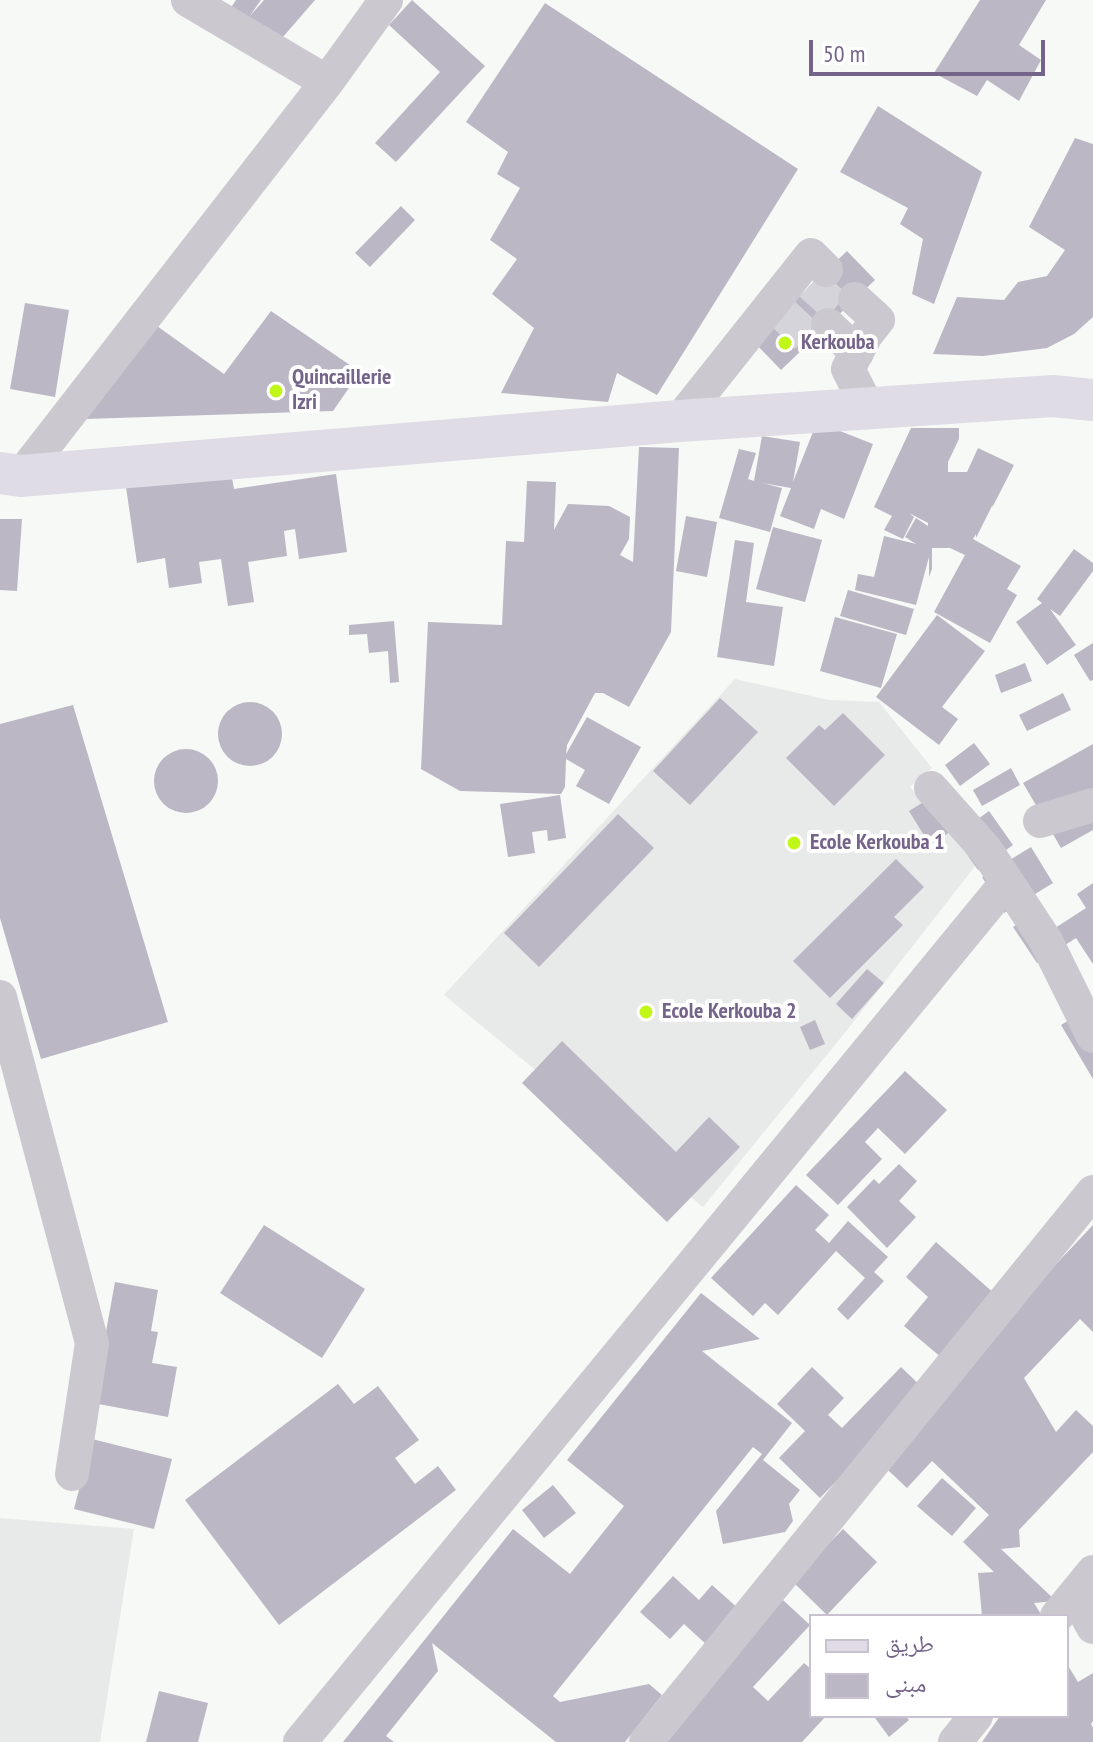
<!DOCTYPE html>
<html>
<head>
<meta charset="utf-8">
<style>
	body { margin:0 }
	#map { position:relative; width:1093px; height:1742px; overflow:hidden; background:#f6f9f6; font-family:"PT Sans Narrow","Noto Naskh Arabic",sans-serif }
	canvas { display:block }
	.legend { position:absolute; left:809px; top:1614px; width:260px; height:104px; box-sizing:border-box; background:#fff; border:2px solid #c8c1d0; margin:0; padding:10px 14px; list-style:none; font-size:24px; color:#75648a }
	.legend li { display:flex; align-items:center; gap:16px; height:40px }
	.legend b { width:40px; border:2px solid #c8c1d0 }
	.scale { position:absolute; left:809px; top:40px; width:236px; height:36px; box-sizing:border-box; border:4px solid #75648a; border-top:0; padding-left:10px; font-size:24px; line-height:28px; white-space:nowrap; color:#75648a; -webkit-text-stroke:6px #fff; paint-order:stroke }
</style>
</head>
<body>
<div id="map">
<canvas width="1093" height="1742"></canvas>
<ul class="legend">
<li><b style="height:10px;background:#e0dce5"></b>طريق</li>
<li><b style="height:22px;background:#bcb7c4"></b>مبنى</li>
</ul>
<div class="scale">50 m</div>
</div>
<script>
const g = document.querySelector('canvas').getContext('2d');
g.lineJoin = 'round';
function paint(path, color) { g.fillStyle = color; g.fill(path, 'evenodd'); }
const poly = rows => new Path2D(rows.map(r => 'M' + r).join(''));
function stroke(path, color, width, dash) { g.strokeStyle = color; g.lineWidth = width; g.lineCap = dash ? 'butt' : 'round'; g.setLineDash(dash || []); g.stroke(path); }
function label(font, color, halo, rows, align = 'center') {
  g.font = font + ' "PT Sans Narrow",sans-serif'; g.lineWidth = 8; g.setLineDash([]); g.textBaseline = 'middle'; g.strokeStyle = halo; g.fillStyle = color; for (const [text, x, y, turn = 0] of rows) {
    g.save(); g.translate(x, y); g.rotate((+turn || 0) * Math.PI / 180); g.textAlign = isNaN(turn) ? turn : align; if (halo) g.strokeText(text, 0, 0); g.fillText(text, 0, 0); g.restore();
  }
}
paint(poly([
	[735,679,829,700,879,702,932,768,910,787,976,865,847,1030,703,1207,444,995],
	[0,1518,134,1529,100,1742,0,1742]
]), '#e8e9e9');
paint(poly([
	[236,0,261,0,249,17,264,0,315,0,276,45,230,9],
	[412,0,485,66,396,162,375,143,440,72,389,25],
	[980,0,1046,0,1019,45,1041,60,1019,101,987,80,977,96,934,73],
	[545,3,798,169,657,395,617,373,608,402,501,393,534,328,492,294,517,259,490,240,520,188,497,174,508,152,466,122],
	[878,106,982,172,934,304,912,294,923,239,900,224,908,208,840,172],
	[1075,138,1093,144,1093,317,1074,334,1047,348,983,356,933,354,957,297,1004,300,1018,282,1047,276,1065,250,1029,227],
	[401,206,415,220,370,267,355,253],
	[847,251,875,280,781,370,753,341],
	[25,303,69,310,55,397,10,389],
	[271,311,360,372,333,411,85,419,157,326,224,374],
	[817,422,873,444,844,519,821,509,814,529,780,516,791,488,762,483,782,488,770,532,719,518,739,449,756,453,748,479,754,481,762,436,800,442,793,482],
	[911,428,959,428,959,439,948,462,948,472,967,472,978,448,1014,465,992,508,993,504,976,538,976,534,973,539,1021,566,1007,589,1017,595,990,643,934,612,965,555,950,548,932,548,932,569,929,577,929,557,916,605,855,590,858,574,874,577,884,536,916,544,905,537,916,518,928,526,928,523,909,513,914,517,903,539,884,530,892,516,874,507],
	[639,447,679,448,671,632,629,707,603,693,595,693,567,745,566,754,587,717,641,747,609,804,576,786,585,770,566,759,565,787,561,794,460,791,421,769,428,622,502,625,506,541,524,542,527,481,556,482,554,530,568,504,609,506,630,517,629,539,620,555,633,562],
	[231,472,234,489,336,474,347,552,299,559,295,529,284,531,287,556,248,562,254,602,228,606,221,559,199,562,202,583,169,588,165,558,137,563,126,487],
	[686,516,717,522,707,577,676,571],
	[0,519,22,519,17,591,0,590],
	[773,527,822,540,805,602,756,589],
	[735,540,754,543,746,602,783,607,774,666,717,657],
	[1074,549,1093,563,1093,571,1060,616,1050,609,1076,645,1047,665,1016,622,1042,603,1037,599],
	[848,590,914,609,906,635,840,616],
	[937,615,985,651,942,707,958,719,939,745,876,697],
	[835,617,897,634,881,688,820,671],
	[394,621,399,682,390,683,388,651,369,653,367,634,349,635,349,625],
	[1093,643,1093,680,1090,681,1074,655],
	[1025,663,1032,681,1001,693,995,675],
	[1063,693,1071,710,1027,731,1019,715],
	[720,698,758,732,690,805,653,771],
	'218 734a32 32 0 1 1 64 0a32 32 0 1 1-64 0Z',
	[73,705,168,1022,41,1059,0,918,0,724],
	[843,713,885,755,834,806,786,758,819,725,825,730],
	[974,743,990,764,960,786,945,765],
	[1093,744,1093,830,1061,848,1023,783],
	'154 781a32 32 0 1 1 64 0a32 32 0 1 1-64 0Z',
	[1011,768,1020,785,982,806,973,790],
	[938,793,959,826,930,845,909,811],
	[560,795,566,838,548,841,547,830,532,832,535,853,508,857,500,804],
	[989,811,1013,845,978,870,954,836],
	[618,814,654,848,539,967,504,933],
	[1031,847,1053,883,1004,913,982,877],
	[896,859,924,887,894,917,903,925,830,998,793,961],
	[1093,883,1093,964,1076,938,1037,963,1013,927,1038,910,1052,930,1086,908,1077,894],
	[867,969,884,983,852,1019,836,1004],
	[1087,1009,1093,1020,1093,1079,1061,1025],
	[815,1020,825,1044,810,1050,800,1027],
	[562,1041,676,1152,709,1117,740,1147,667,1222,522,1083],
	[905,1071,947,1110,905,1154,878,1128,865,1142,882,1159,838,1205,806,1175],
	[899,1164,917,1181,899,1201,916,1217,887,1248,847,1207,874,1179,879,1184],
	[796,1185,829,1215,815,1230,829,1243,848,1221,888,1257,874,1272,884,1281,848,1320,837,1309,865,1278,836,1251,778,1315,765,1303,753,1316,711,1278],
	[264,1225,365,1289,322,1358,220,1293],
	[1093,1225,1093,1332,1080,1319,1024,1378,1056,1432,1076,1410,1093,1426,1093,1452,1019,1530,1020,1547,1001,1549,1056,1601,1034,1603,1042,1616,982,1616,978,1573,994,1572,963,1542,989,1515,932,1461,907,1488,874,1457],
	[936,1242,996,1295,942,1358,904,1326,928,1297,906,1277],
	[115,1282,158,1290,151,1331,158,1332,152,1363,177,1367,168,1417,93,1403],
	[701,1293,760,1339,702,1351,792,1423,763,1460,800,1490,789,1504,793,1521,785,1532,723,1544,716,1511,762,1454,753,1447,553,1696,560,1702,649,1684,662,1695,625,1742,556,1742,432,1643,438,1671,386,1736,394,1742,343,1742,513,1529,570,1574,624,1506,567,1460],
	[812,1367,844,1398,828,1415,842,1428,901,1367,925,1390,820,1498,779,1458,805,1431,777,1404],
	[338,1384,354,1404,378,1386,419,1440,395,1458,415,1484,438,1466,456,1490,279,1625,185,1500],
	[92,1439,172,1459,154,1529,74,1509],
	[942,1478,976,1508,952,1536,917,1506],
	[553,1485,576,1513,544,1538,522,1510],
	[843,1529,877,1562,827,1615,792,1581],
	[673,1576,699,1600,712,1585,740,1610,707,1645,684,1624,670,1639,640,1612],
	[783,1600,810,1625,753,1687,768,1701,804,1663,811,1669,811,1716,826,1716,802,1742,651,1742],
	[1067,1664,1078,1682,1093,1673,1093,1721,1091,1724,1093,1728,1093,1742,982,1742,1000,1716,1067,1716],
	[159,1691,208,1703,198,1742,146,1742],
	[877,1716,906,1716,909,1720,889,1737,875,1718]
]), '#bcb7c4');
stroke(poly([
	[811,284,842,312],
	[782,313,812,341]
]), '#d6d4db', 34, [34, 17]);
stroke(poly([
	[188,0,327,82],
	[855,299,878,320,866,335,848,369,868,408],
	[828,325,857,353],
	[679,421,811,255,826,270],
	[21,476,327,82,386,0],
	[931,788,986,850,1046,941,1093,1036],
	[1040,821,1093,805],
	[0,997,92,1343,72,1474],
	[1075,1594,1093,1627],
	[1057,1616,1093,1572],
	[300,1742,1007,882],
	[646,1742,1093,1192],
	[955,1742,976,1716]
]), '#cbc8d0', 34);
stroke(poly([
	[0,473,21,476,679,421,1053,396,1093,400]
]), '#e0dce5', 42);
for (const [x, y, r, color] of [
	[785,343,8,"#c0f618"],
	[276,391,8,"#c0f618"],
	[794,843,8,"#c0f618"],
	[646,1012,8,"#c0f618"]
]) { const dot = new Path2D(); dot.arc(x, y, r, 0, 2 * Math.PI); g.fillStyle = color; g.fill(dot); stroke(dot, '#fff', 3); }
label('bold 22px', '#75648a', '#fff', [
	["Kerkouba",801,343],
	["Quincaillerie",292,378],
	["Izri",292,403],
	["Ecole Kerkouba 1",810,843],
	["Ecole Kerkouba 2",662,1012]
], 'left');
</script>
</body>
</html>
